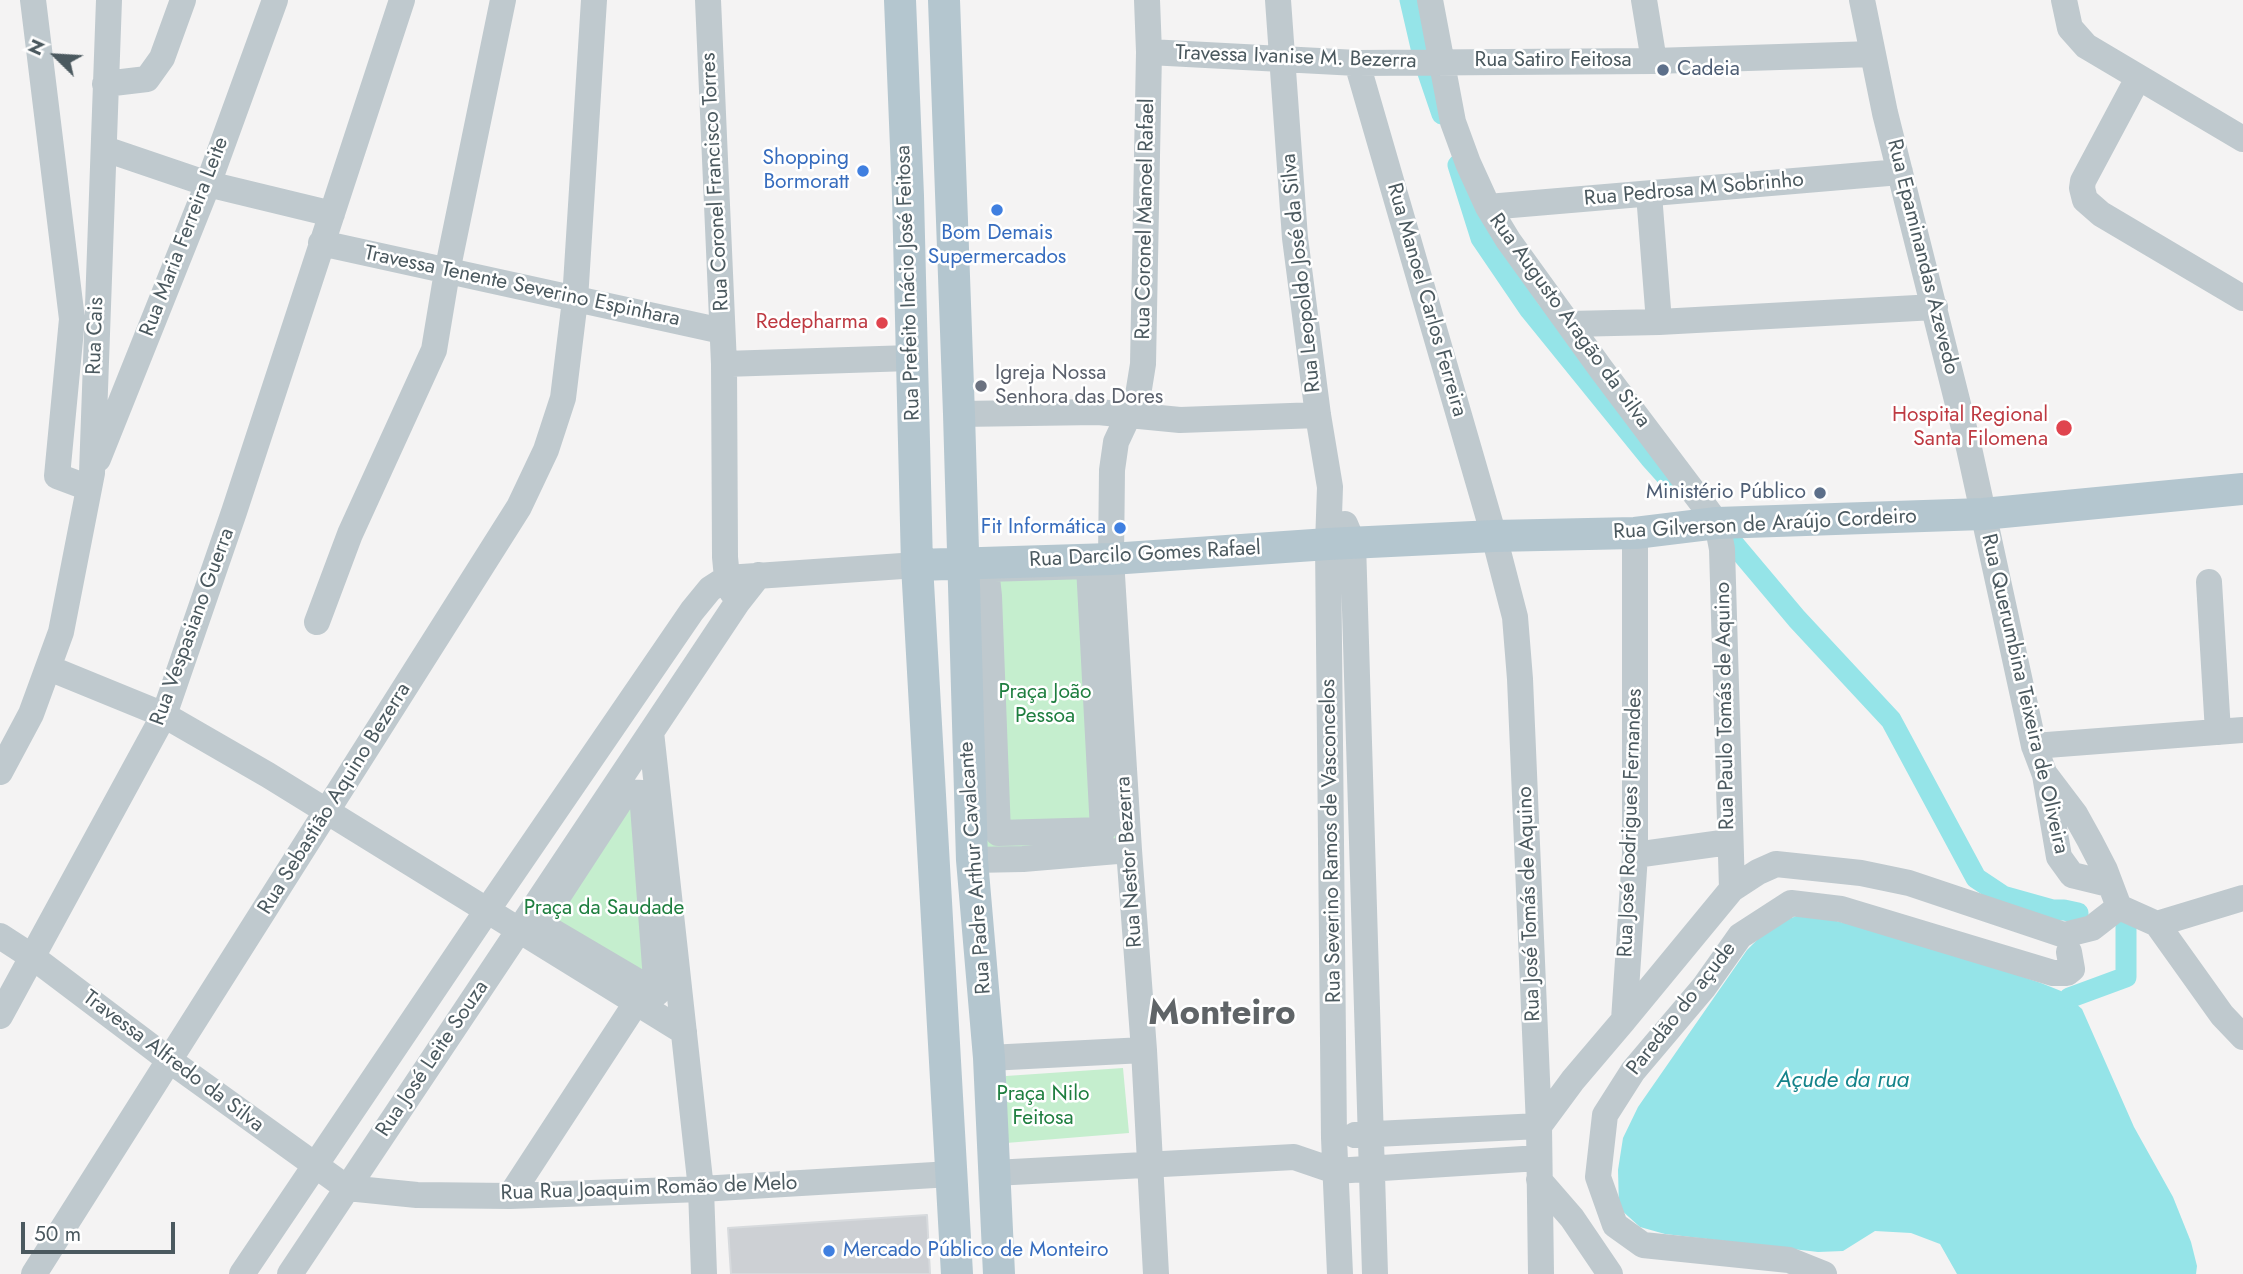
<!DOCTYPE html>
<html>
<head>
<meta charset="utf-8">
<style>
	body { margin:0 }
	#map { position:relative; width:2243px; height:1274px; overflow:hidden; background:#f4f3f3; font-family:Jost,sans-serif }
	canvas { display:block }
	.north { position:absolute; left:21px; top:21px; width:70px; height:70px; -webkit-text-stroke:5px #fff; paint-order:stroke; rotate:294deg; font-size:19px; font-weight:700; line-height:28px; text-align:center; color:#4b595f }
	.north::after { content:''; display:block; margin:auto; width:24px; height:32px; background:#4b595f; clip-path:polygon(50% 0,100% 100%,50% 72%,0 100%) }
	.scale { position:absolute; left:21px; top:1222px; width:154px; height:32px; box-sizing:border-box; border:4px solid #4b595f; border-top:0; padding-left:9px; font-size:21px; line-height:24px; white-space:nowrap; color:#4b595f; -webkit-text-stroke:5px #fff; paint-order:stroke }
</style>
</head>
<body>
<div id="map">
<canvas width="2243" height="1274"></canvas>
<div class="north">N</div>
<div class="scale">50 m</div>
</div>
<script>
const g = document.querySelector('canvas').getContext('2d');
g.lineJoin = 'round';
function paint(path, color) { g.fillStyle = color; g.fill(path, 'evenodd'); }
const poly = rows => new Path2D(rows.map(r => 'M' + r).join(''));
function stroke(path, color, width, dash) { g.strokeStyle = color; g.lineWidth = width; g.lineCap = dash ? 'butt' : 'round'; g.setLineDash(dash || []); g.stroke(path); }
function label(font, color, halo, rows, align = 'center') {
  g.font = font + ' Jost,sans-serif'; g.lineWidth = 5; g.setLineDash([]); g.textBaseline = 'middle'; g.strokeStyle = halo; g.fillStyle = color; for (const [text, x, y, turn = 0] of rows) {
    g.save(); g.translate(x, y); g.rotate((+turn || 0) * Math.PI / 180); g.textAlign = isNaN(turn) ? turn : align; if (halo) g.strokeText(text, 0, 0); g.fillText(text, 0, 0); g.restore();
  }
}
paint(poly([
	[1106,566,1118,840,985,854,972,569],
	[642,793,657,993,540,924],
	[1123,1068,1129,1133,1006,1143,1006,1076]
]), '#c5eece');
paint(poly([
	[1804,913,1917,941,2041,983,2061,991,2082,1009,2134,1127,2173,1197,2191,1242,2197,1266,2196,1274,1957,1274,1940,1244,1911,1233,1875,1231,1843,1251,1818,1252,1665,1234,1640,1227,1619,1208,1618,1170,1623,1138,1638,1107,1747,950,1771,926]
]), '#95e4e8');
stroke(poly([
	[1410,0,1422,52],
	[1427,70,1442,114],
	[1458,165,1481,238,1530,310,1650,458,1677,488],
	[1733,543,1797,619,1891,720,1976,878,2003,896,2053,910,2064,910,2078,913],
	[2069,998,2126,977,2126,927]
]), '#95e4e8', 21);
const building = poly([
	[927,1215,930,1274,731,1274,728,1228,927,1215]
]);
paint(building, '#cdd0d4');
stroke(building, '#d7dadd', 2);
stroke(poly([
	[33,0,72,319,57,476,89,488],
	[708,0,724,364,725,557,727,578,732,592],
	[1147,0,1149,52,1143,364,1138,395,1116,442,1112,470,1111,559,1129,850,1144,1050,1156,1274],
	[1278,0,1295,238,1318,415,1330,487,1328,544,1334,1138,1340,1274],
	[1430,0,1453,122,1468,163,1488,207,1508,240,1601,369,1717,523,1722,549,1732,889],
	[1644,0,1654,61],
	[1862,0,1885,113,1969,448,2034,746,2045,775,2059,857,2072,875,2109,884],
	[2064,0,2070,28,2086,46,2243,139],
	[1149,52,1357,63,1654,61,1873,54],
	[1357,63,1494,536,1515,617,1520,679,1539,1126,1541,1274],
	[2138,78,2083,181,2082,188,2085,200,2101,214,2243,298],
	[105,84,147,79,162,58,183,0],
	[105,149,208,184,332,214],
	[1649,194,1659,322],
	[1488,207,1900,172],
	[321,243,722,331],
	[1569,324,1659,322,1935,307],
	[724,364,911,358],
	[959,414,1098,412,1180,420,1318,415],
	[98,459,208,184,275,0],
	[1345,524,1353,543,1375,1274],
	[1089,566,1103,830,998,833,989,596,986,569,1089,566],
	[2209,582,2218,732],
	[317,622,350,534,434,350,447,272,503,0],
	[49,668,164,715,268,775,684,1032],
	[651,732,701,1189,704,1274],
	[2034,746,2243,730],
	[0,772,31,714,61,632,92,473,109,0],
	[2047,777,2075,814,2090,841,2105,870,2119,907,2157,924,2222,1015,2243,1037],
	[626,792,642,793,657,993,540,924,626,792],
	[1635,855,1729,842],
	[972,860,1023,859,1129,850],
	[2157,924,2243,898],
	[0,936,34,958,169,1060,347,1188,417,1195,510,1196,701,1189,951,1174],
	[0,1016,164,715,234,512,402,0],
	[1624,1020,1732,889,1758,872,1776,864,1861,873,1909,883,2064,935,2092,928,2119,907],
	[989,1058,1144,1050],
	[1539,1126,1573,1080,1624,1020,1635,855,1635,533],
	[1355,1135,1539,1126],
	[994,1173,1294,1157,1335,1171,1539,1158],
	[1539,1180,1572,1218,1610,1274],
	[510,1196,636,1003],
	[34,1274,519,507,546,450,563,398,575,300,594,0],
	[242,1274,486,912,692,611,710,589,727,578,917,565],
	[290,1274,737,603,759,575],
	[1824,1274,1789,1260,1643,1245,1615,1225,1598,1177,1605,1115,1633,1071,1704,987,1740,936,1791,903,1841,909,2053,973,2067,973,2072,969,2069,952]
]), '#bfc9ce', 26);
stroke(poly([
	[900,0,908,196,917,565,957,1274],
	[944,0,959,414,972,860,989,1058,999,1274],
	[917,565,1111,559,1328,544,1494,536,1635,533,1717,523,1983,514,2243,489]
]), '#b4c6cf', 32);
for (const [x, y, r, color] of [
	[1663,70,7,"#5c6f8a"],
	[863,171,7,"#3f7fe0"],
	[997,210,7,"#3f7fe0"],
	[882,323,7,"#e0444e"],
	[981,386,7,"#6b7280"],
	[2064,428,9,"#e0444e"],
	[1820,493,7,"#5c6f8a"],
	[1120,528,7,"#3f7fe0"],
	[829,1251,7,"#3f7fe0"]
]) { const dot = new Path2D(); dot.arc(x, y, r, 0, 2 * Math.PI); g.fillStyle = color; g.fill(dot); stroke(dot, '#fff', 2.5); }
label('21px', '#4b595f', '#fff', [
	["Travessa Ivanise M. Bezerra",1296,58,2],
	["Rua Satiro Feitosa",1553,61],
	["Rua Coronel Francisco Torres",716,182,-93],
	["Rua Pedrosa M Sobrinho",1694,190,-5],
	["Rua Coronel Manoel Rafael",1146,219,-89],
	["Rua Maria Ferreira Leite",185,237,-69],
	["Rua Epaminandas Azevedo",1922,257,76],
	["Rua Leopoldo José da Silva",1302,273,-96],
	["Rua Prefeito Inácio José Feitosa",909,283,-92],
	["Travessa Tenente Severino Espinhara",522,287,12],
	["Rua Manoel Carlos Ferreira",1426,300,74],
	["Rua Augusto Aragão da Silva",1569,321,54],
	["Rua Cais",96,336,-88],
	["Rua Gilverson de Araújo Cordeiro",1765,525,-3],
	["Rua Darcilo Gomes Rafael",1145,555,-3],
	["Rua Vespasiano Guerra",193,627,-70],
	["Rua Querumbina Teixeira de Oliveira",2024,694,77],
	["Rua Paulo Tomás de Aquino",1726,706,-91],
	["Rua Sebastião Aquino Bezerra",335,799,-58],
	["Rua José Rodrigues Fernandes",1631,823,-88],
	["Rua Severino Ramos de Vasconcelos",1332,841,-91],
	["Rua Nestor Bezerra",1130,862,-94],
	["Rua Padre Arthur Cavalcante",976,868,-94],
	["Rua José Tomás de Aquino",1530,904,-92],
	["Paredão do açude",1682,1009,-52],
	["Rua José Leite Souza",433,1059,-56],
	["Travessa Alfredo da Silva",173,1062,37],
	["Rua Rua Joaquim Romão de Melo",649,1189,-2]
]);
label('21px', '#4e5e75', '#fff', [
	["Cadeia",1677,70],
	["Ministério Público",1806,493,"right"]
], 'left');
label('21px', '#366cbe', '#fff', [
	["Shopping",849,159],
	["Bormoratt",849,183],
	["Bom Demais",997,234,"center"],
	["Supermercados",997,258,"center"],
	["Fit Informática",1106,528],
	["Mercado Público de Monteiro",843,1251,"left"]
], 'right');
label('21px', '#be3a42', '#fff', [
	["Redepharma",868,323],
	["Hospital Regional",2048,416],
	["Santa Filomena",2048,440]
], 'right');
label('21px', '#5b616d', '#fff', [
	["Igreja Nossa",995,374],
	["Senhora das Dores",995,398]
], 'left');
label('21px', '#1e7e3f', '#fff', [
	["Praça João",1045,693],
	["Pessoa",1045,717],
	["Praça da Saudade",604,909],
	["Praça Nilo",1043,1095],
	["Feitosa",1043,1119]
]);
label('italic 23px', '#14838a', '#fff', [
	["Açude da rua",1843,1081]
]);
label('bold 35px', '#5f6467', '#fff', [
	["Monteiro",1222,1016]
]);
</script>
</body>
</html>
